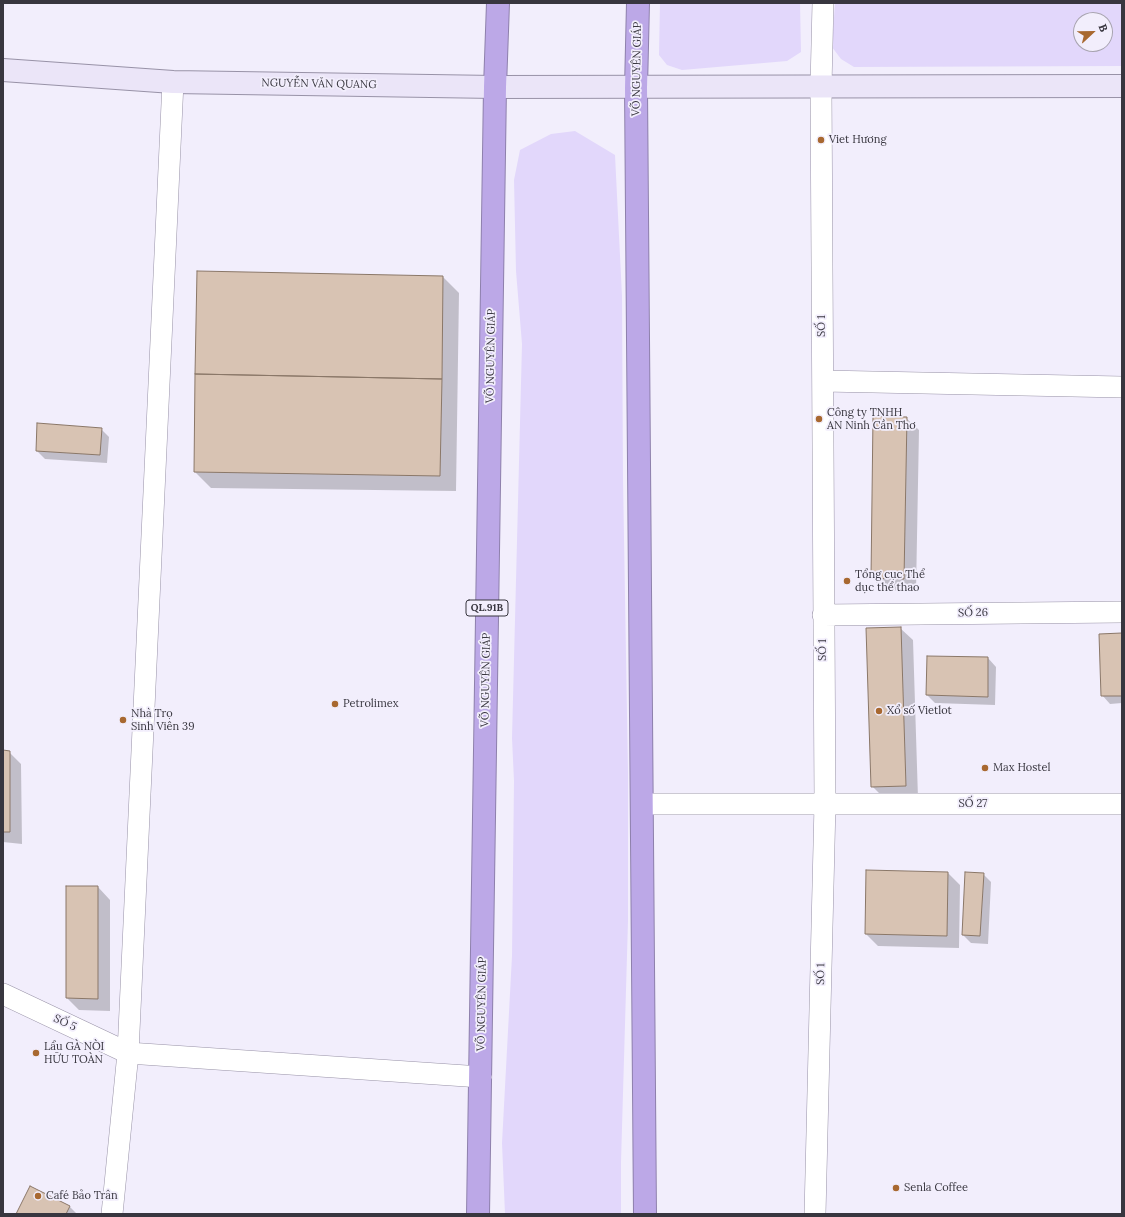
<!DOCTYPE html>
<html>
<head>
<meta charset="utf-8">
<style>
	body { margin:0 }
	#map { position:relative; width:1125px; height:1217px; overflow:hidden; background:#f2eefc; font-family:Lora,serif }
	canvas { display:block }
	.frame { position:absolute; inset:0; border:4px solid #38363f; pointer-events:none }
	.north { position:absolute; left:1073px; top:12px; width:40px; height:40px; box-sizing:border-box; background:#f2eefc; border:1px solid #a8a4b0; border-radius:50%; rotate:68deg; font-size:11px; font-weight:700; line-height:16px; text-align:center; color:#38363f }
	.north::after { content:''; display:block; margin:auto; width:14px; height:18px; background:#a86830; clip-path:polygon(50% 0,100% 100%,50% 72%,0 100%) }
</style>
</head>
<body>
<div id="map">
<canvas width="1125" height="1217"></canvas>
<div class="frame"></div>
<div class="north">B</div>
</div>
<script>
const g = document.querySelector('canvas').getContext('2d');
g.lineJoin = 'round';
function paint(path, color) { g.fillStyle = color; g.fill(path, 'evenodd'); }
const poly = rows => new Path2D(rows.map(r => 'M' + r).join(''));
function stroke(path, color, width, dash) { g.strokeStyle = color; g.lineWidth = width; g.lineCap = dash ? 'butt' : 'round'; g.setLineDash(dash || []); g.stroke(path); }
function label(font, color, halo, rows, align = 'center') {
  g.font = font + ' Lora,serif'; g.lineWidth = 3.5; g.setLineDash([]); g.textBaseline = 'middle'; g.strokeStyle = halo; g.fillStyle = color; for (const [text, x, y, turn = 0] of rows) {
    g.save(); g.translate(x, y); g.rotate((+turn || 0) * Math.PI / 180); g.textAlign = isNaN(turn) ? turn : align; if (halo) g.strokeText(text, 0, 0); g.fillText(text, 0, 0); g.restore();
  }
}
paint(poly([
	[660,3,800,3,801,52,787,61,682,70,667,65,659,55],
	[835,3,1122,3,1122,66,854,67,841,59,832,47],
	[1081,20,1105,20,1105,44,1081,44],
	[575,131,615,155,622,296,623,479,628,773,628,921,621,1162,621,1214,505,1214,502,1143,512,956,514,781,512,738,522,344,516,271,514,180,520,150,551,134]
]), '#e2d7fb');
paint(poly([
	[443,277,459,293,456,491,211,488,195,472],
	[906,418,919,430,916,591,884,590,872,578],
	[101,429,109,437,107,463,45,459,37,451],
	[900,628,913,640,918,798,885,799,872,786],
	[1122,634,1122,703,1110,704,1102,695],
	[988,658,996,667,995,705,935,703,927,695],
	[3,751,9,752,21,764,22,844,3,842],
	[948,873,960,885,959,948,878,946,866,934],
	[983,874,991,882,988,944,971,943,963,935],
	[98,887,110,900,110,1011,79,1010,67,998],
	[69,1206,77,1214,17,1214]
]), '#0003');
const building = poly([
	[197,271,443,276,442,379,195,374,197,271],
	[195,374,442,379,440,476,194,472,195,374],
	[873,416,907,417,904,579,871,578,873,416],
	[37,423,102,428,100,455,36,451,37,423],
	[901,627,906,786,871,787,866,628,901,627],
	[1122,633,1122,696,1101,696,1099,634,1122,633],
	[927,656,988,657,988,697,926,695,927,656],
	[3,750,10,751,10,832,3,832,3,750],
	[866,870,948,872,947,936,865,934,866,870],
	[965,872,984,873,980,936,962,935,965,872],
	[66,886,98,886,98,999,66,998,66,886],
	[30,1186,70,1206,66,1214,16,1214,30,1186]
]);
paint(building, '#d8c3b3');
stroke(building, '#8a7768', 1);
const street = poly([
	[823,381,1122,387],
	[823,615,1122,612],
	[642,804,1122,804],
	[3,994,128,1053,481,1077],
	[112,1214,128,1053,173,82],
	[815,1214,825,804,821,86,823,3]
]);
const secondary = poly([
	[3,70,173,82,495,87,1122,86]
]);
const highway = poly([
	[638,3,636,88,645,1214],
	[478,1214,495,87,498,3]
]);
stroke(street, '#9892a7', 22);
stroke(secondary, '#9892a7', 24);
stroke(highway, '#8e80ac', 24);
stroke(street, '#fff', 21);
stroke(secondary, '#ebe5f8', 22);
stroke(highway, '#bca8e7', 22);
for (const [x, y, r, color] of [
	[821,140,4,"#a86830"],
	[819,419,4,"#a86830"],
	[847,581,4,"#a86830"],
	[335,704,4,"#a86830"],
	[879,711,4,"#a86830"],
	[123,720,4,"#a86830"],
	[985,768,4,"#a86830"],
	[36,1053,4,"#a86830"],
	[896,1188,4,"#a86830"],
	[38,1196,4,"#a86830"]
]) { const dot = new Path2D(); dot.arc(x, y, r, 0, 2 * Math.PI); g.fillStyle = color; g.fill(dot); stroke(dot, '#f2eefc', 1.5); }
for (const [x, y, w] of [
	[487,608,42]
]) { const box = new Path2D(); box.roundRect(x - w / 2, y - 8, w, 16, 3); g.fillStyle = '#f2eefc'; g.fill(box); stroke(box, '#38363f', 1); }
label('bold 10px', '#38363f', null, [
	["QL.91B",487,608]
]);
label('11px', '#38363f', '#f2eefc', [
	["VÕ NGUYÊN GIÁP",637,69,-89],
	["NGUYỄN VĂN QUANG",319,84,1],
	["SỐ 1",822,326,-90],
	["VÕ NGUYÊN GIÁP",491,356,-89],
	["SỐ 26",973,613,-1],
	["SỐ 1",823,650,-90],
	["VÕ NGUYÊN GIÁP",486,680,-89],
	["SỐ 27",973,804],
	["SỐ 1",821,974,-89],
	["VÕ NGUYÊN GIÁP",482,1004,-89],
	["SỐ 5",65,1023,25]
]);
label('11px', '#38363f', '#f2eefc', [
	["Viet Hương",829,140],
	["Công ty TNHH",827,413],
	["AN Ninh Cần Thơ",827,426],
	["Tổng cục Thể",855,575],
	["dục thể thao",855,588],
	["Petrolimex",343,704],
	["Xổ số Vietlot",887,711],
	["Nhà Trọ",131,714],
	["Sinh Viên 39",131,727],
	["Max Hostel",993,768],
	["Lẩu GÀ NÒI",44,1047],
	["HỮU TOÀN",44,1060],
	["Senla Coffee",904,1188],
	["Café Bảo Trân",46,1196]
], 'left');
</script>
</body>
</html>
